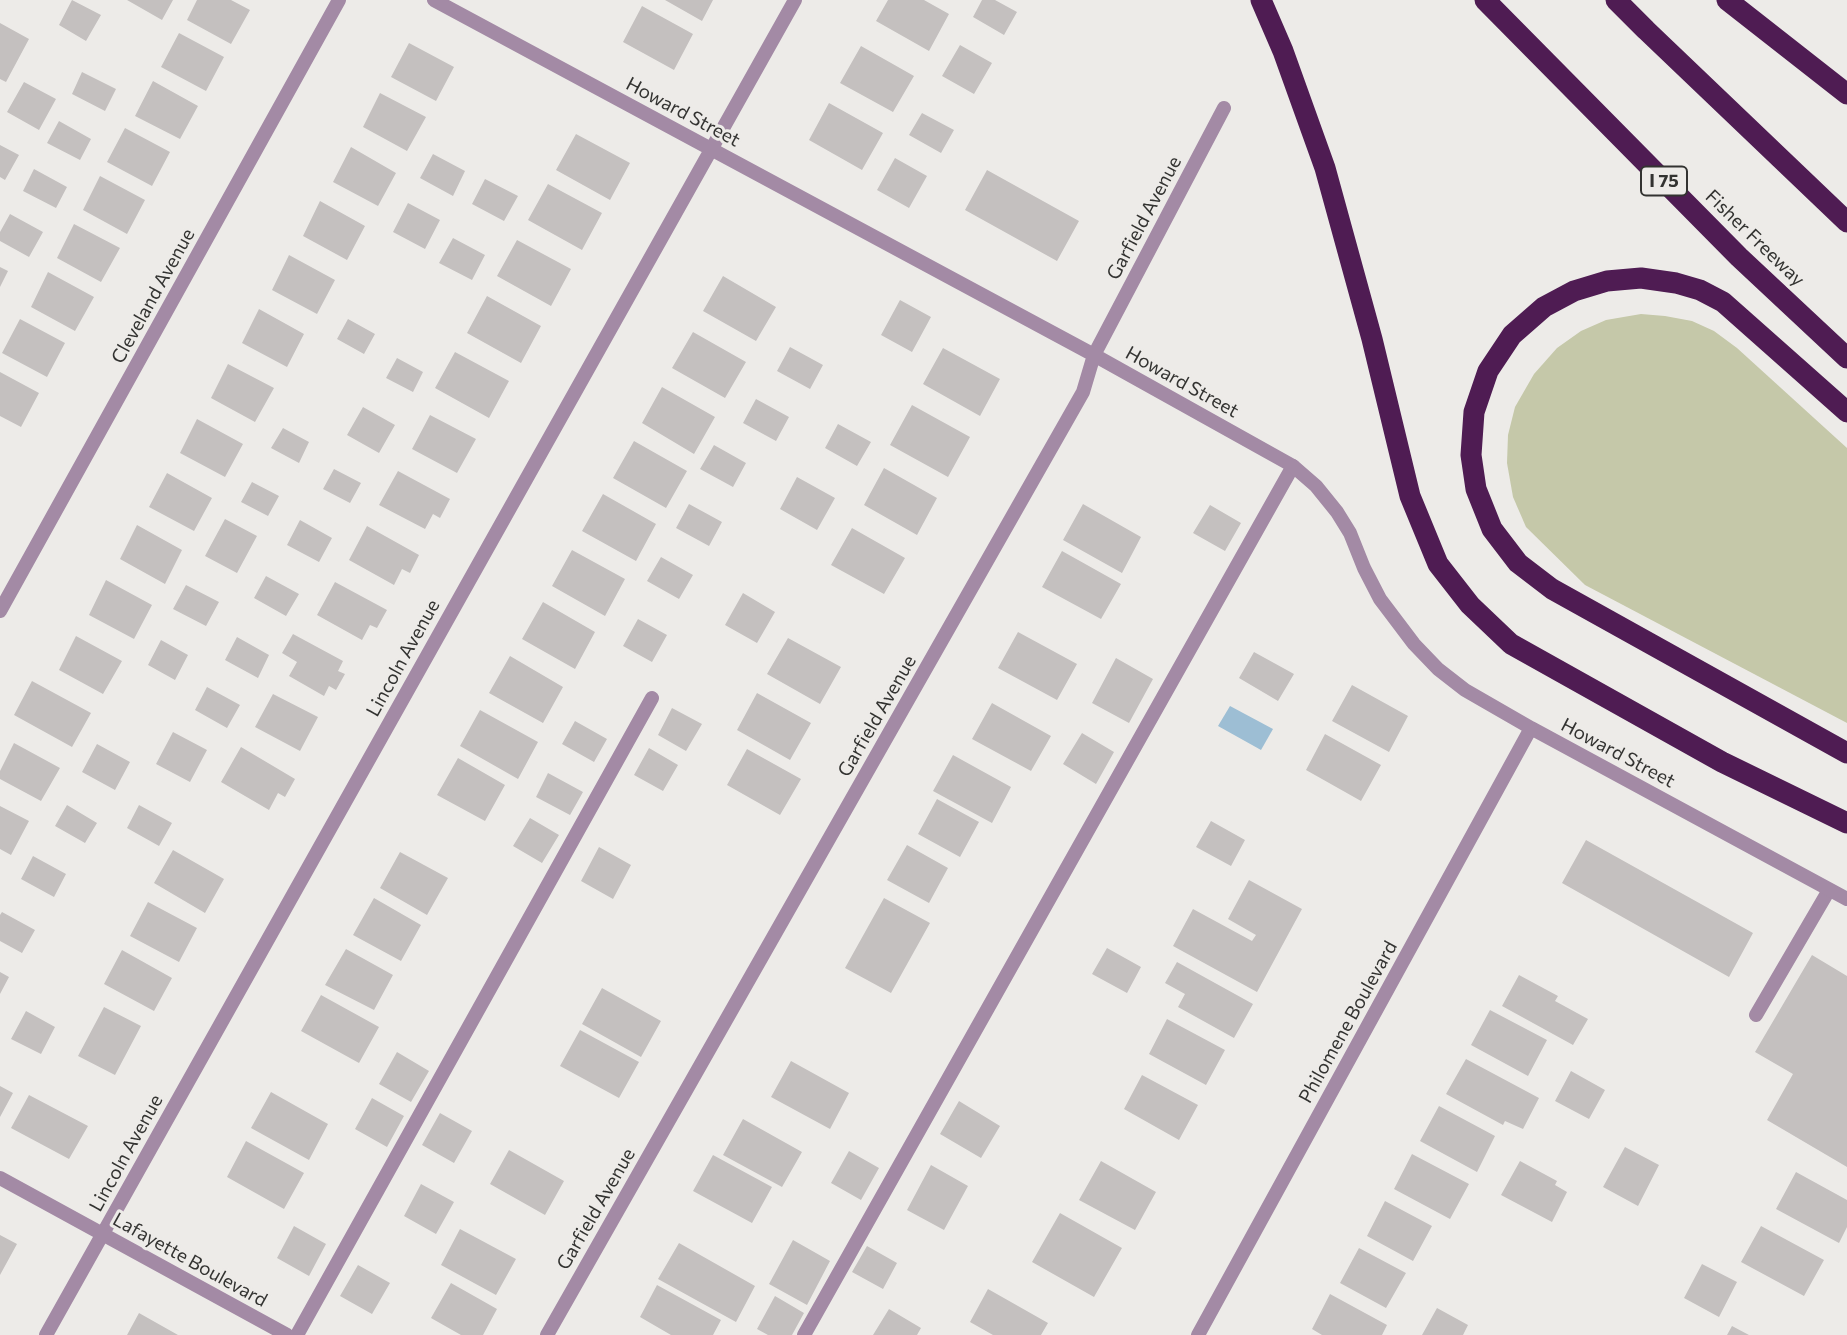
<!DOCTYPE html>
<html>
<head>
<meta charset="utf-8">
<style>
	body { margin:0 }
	canvas { display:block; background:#edebe8 }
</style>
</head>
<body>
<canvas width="1847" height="1335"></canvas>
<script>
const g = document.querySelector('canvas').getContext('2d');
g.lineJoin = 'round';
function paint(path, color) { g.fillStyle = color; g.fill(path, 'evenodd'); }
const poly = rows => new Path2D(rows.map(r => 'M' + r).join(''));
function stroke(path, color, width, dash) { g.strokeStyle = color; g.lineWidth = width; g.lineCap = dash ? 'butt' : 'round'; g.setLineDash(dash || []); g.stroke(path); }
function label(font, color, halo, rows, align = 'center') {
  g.font = font + ' Commissioner,sans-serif'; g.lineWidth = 6; g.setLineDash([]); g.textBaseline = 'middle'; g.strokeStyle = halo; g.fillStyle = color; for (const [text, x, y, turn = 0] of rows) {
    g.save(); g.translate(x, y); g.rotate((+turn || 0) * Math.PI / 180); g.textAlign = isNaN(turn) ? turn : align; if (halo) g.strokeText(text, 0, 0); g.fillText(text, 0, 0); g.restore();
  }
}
paint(poly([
	[1641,314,1665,316,1692,321,1714,331,1737,348,1847,448,1847,723,1585,585,1526,527,1513,497,1507,463,1508,435,1515,407,1534,374,1557,348,1581,331,1606,320]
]), '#c5c8a9');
paint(poly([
	[1230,706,1273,729,1261,750,1218,726]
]), '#9dbed4');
paint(poly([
	[72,0,101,15,86,41,59,25],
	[127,0,173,0,162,20],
	[197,0,231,0,250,10,231,44,187,20],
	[665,0,713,0,702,21],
	[888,0,924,0,949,14,929,51,876,21],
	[982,0,995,0,1017,12,1004,35,973,17],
	[642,6,693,34,674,70,623,42],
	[0,23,29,39,6,82,0,79],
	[179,33,224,57,206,91,161,67],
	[409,43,454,67,436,101,391,77],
	[960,45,992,63,974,94,942,76],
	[861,46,914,76,893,112,840,83],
	[82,72,116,89,105,111,72,94],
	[153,81,198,106,180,139,135,116],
	[24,82,56,99,39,130,7,112],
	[380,93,426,117,407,151,363,127],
	[829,103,883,133,862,170,809,140],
	[922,113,954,130,941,153,909,135],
	[59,121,91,139,80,160,47,143],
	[125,128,170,152,152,186,107,162],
	[576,134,630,163,610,200,556,170],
	[0,145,19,155,5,180,0,177],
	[351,147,396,173,378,206,333,182],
	[433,154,465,171,453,196,420,178],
	[895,158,927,176,909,208,877,190],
	[34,169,67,187,56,208,23,191],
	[987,170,1079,221,1057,261,965,210],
	[100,176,145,200,127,234,83,210],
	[485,179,518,196,504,221,472,204],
	[548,184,602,213,582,250,528,220],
	[320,201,365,226,347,260,303,236],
	[408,203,440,220,425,249,393,232],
	[10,214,43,232,29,257,0,241,0,232],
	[74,224,120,248,101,282,57,258],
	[453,238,485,255,472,280,439,263],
	[517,240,571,269,551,306,497,276],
	[289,255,335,280,317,314,272,290],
	[0,267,8,271,0,287],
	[48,272,94,297,75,331,31,307],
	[723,276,776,307,756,341,703,311],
	[487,296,541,326,521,363,467,333],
	[900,300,931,317,912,352,881,335],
	[259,309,304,334,287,367,242,343],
	[20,319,65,343,47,377,2,353],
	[348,319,375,334,364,354,337,339],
	[693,332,746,362,725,398,672,368],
	[790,347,823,365,810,389,777,371],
	[943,348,1000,379,980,416,923,384],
	[455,352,509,381,489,418,435,388],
	[397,358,423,372,413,392,386,378],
	[228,364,274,388,255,422,211,398],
	[0,372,39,393,21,427,0,416],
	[662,387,715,417,694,454,642,423],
	[756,399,789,417,776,441,743,423],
	[912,405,970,437,948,477,890,445],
	[363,407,395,425,379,453,347,435],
	[430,415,476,439,457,473,412,449],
	[197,419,243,444,225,477,180,453],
	[838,424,871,442,857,466,825,448],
	[283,428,309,442,299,463,271,448],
	[634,441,687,471,666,508,613,478],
	[714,445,746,463,733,487,700,469],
	[884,468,937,498,917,535,864,505],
	[334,469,361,483,350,503,323,489],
	[398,471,450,499,440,518,433,514,425,529,379,505],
	[167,473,212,498,194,531,149,507],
	[797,477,835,498,817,530,780,509],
	[252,482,279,496,268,516,241,502],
	[603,494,656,524,636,561,582,531],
	[689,504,722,522,709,546,676,528],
	[1083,504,1141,537,1122,573,1063,540],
	[1210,505,1241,523,1225,551,1193,533],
	[225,519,257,536,237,573,205,556],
	[300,520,332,538,319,562,287,545],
	[137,525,182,550,165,584,120,559],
	[367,526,419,555,410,573,402,569,394,585,349,560],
	[852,528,905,558,884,594,831,565],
	[572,550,625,579,605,616,552,586],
	[1062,551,1121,584,1101,619,1042,587],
	[661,557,693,575,679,599,647,581],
	[266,576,299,594,286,616,254,598],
	[106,580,152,605,134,639,89,615],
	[335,582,387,610,377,628,370,625,362,640,317,615],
	[186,585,219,602,206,626,173,609],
	[743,593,775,612,757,643,725,625],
	[543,602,595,632,575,669,522,639],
	[638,619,667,635,652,662,623,646],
	[1018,632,1077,664,1057,700,998,668],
	[293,634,343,661,338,671,345,674,336,690,329,686,324,696,289,676,297,662,282,653],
	[76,636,122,661,103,694,59,670],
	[237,637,269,655,258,678,225,660],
	[788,638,841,667,820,704,767,674],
	[161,640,188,655,175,680,148,665],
	[1254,652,1294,674,1278,701,1239,678],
	[510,656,563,687,543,723,489,693],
	[1116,658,1153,679,1129,723,1092,703],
	[32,681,91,713,72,747,14,715],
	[1352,685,1408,716,1389,752,1332,721],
	[207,687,240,705,227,728,195,710],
	[757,693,811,723,790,760,737,730],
	[273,694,318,717,300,751,255,727],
	[992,703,1051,736,1031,771,972,739],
	[672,708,702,724,686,751,658,735],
	[480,710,538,742,518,779,460,746],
	[575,721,607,739,594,762,562,744],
	[173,732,207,750,190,782,156,764],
	[1082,733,1114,752,1096,784,1063,764],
	[1325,734,1381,765,1361,801,1306,770],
	[14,743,60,768,41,801,0,779,0,771],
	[97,744,130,762,115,790,82,772],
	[241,747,295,779,285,797,278,793,269,810,221,782],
	[649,748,678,765,663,791,634,775],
	[747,749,801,779,780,815,727,785],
	[953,755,1011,787,992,823,933,791],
	[458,758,505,785,485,821,437,795],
	[548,773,583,792,570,815,536,797],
	[937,799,979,822,960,857,918,834],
	[67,805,97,823,85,843,55,826],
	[139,805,172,823,159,846,127,828],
	[0,806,29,821,11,855,0,849],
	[530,818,559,835,542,863,513,846],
	[1211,821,1245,840,1231,866,1196,847],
	[1586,840,1753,933,1729,977,1562,883],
	[907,845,948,868,929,903,887,880],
	[599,847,631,865,613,899,581,881],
	[173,850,224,879,205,913,154,883],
	[400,852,448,878,427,915,380,888],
	[33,856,66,874,54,897,21,879],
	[1249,880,1302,909,1257,992,1173,946,1193,909,1252,941,1256,935,1228,919],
	[374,898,421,925,401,961,353,935],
	[884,898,930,923,891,993,845,968],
	[148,902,197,928,179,962,130,936],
	[2,912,35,930,22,953,0,941,0,915],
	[1107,948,1141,967,1127,993,1092,974],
	[346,949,393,975,374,1010,325,985],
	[122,950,172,978,154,1011,104,984],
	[1812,955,1847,976,1847,1167,1767,1120,1793,1074,1755,1052],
	[1177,962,1253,1004,1234,1038,1178,1007,1185,994,1165,983],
	[0,972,9,977,0,994],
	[1519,975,1558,996,1555,1001,1588,1019,1573,1045,1502,1006],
	[602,988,661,1021,641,1057,582,1024],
	[321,995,379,1027,359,1063,301,1031],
	[104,1007,141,1026,115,1075,78,1056],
	[1490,1010,1547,1040,1528,1076,1471,1045],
	[26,1011,55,1027,41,1054,11,1039],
	[1167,1019,1225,1050,1206,1085,1149,1054],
	[580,1030,639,1062,619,1098,560,1066],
	[397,1052,429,1071,411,1102,379,1084],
	[1466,1059,1539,1098,1523,1129,1505,1121,1503,1125,1446,1094],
	[791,1061,849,1093,830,1129,771,1097],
	[1571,1071,1605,1090,1589,1119,1555,1101],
	[1142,1075,1198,1105,1179,1140,1124,1109],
	[0,1086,13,1093,0,1117],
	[271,1092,328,1124,309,1160,251,1128],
	[29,1095,88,1126,69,1159,11,1128],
	[372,1098,404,1116,387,1147,355,1129],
	[959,1101,1000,1126,981,1158,940,1134],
	[1439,1106,1495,1136,1477,1172,1420,1141],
	[440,1113,472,1131,454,1163,422,1145],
	[743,1119,802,1152,782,1187,723,1155],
	[246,1141,304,1173,284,1209,227,1177],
	[1625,1147,1659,1165,1638,1206,1603,1187],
	[509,1150,564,1181,545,1215,490,1184],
	[849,1151,879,1168,861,1200,831,1183],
	[1412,1154,1469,1184,1450,1219,1394,1189],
	[713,1155,772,1187,752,1223,693,1191],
	[1101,1161,1156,1192,1135,1230,1079,1200],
	[1520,1161,1557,1181,1555,1185,1567,1192,1552,1222,1501,1195],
	[931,1165,968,1186,944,1230,907,1210],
	[1796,1172,1847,1200,1847,1227,1839,1243,1776,1209],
	[421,1184,454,1202,436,1234,404,1216],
	[1385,1201,1432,1226,1413,1261,1367,1236],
	[1060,1213,1122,1248,1094,1297,1032,1262],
	[294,1226,326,1244,309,1276,277,1258],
	[1761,1226,1824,1260,1804,1296,1741,1262],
	[460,1229,516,1259,496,1295,441,1265],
	[0,1235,17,1244,0,1275],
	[793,1240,830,1261,807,1305,769,1284],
	[679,1243,755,1286,736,1322,658,1279],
	[867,1246,897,1263,883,1289,852,1272],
	[1359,1248,1406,1273,1386,1308,1340,1283],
	[1702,1264,1737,1282,1719,1317,1684,1298],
	[358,1265,390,1283,372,1314,340,1296],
	[451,1283,497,1309,483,1335,461,1335,431,1318],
	[657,1285,721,1320,713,1335,671,1335,640,1317],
	[988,1289,1048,1323,1041,1335,993,1335,970,1322],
	[1330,1294,1387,1325,1382,1335,1322,1335,1312,1329],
	[775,1296,804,1313,792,1335,768,1335,757,1329],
	[1437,1308,1468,1325,1463,1335,1422,1335],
	[889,1309,921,1328,917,1335,873,1335],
	[139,1313,178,1335,127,1335],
	[1732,1326,1749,1335,1727,1335]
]), '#c4c0bf');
stroke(poly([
	[1756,1015,1829,890],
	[297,1335,652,698],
	[804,1335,1293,466]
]), '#a38aa5', 14);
stroke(poly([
	[434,0,1094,355,1293,466,1316,486,1337,512,1350,533,1364,568,1380,599,1414,644,1438,669,1465,690,1531,728,1847,899],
	[0,611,339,0],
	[0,1178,287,1335],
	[46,1335,795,0],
	[547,1335,1083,392,1094,355,1224,108],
	[1198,1335,1531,728]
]), '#a38aa5', 14);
stroke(poly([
	[1261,0,1283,51,1325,168,1372,339,1410,496,1438,564,1470,605,1511,644,1722,762,1847,823],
	[1485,0,1739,257,1847,358],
	[1616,0,1646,30,1847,222],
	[1727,0,1847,94],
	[1847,412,1723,302,1700,290,1676,283,1641,278,1607,281,1574,291,1544,307,1512,335,1488,371,1474,412,1471,455,1476,489,1492,529,1518,563,1552,589,1847,753]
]), '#4f1c53', 21);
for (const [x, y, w] of [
	[1664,181,46]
]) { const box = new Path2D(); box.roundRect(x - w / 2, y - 14.5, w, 29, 5); g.fillStyle = '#edebe8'; g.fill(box); stroke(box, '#333331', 2); }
label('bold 18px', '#333331', null, [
	["I 75",1664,181]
]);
label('19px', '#333331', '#edebe8', [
	["Howard Street",683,112,28],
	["Garfield Avenue",1144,218,-62],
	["Fisher Freeway",1755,238,44],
	["Cleveland Avenue",153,296,-61],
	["Howard Street",1182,382,29],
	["Lincoln Avenue",403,658,-61],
	["Garfield Avenue",877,716,-60],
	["Howard Street",1618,753,28],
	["Philomene Boulevard",1348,1022,-61],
	["Lincoln Avenue",126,1153,-61],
	["Garfield Avenue",596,1209,-60],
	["Lafayette Boulevard",190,1260,29]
]);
</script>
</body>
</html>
